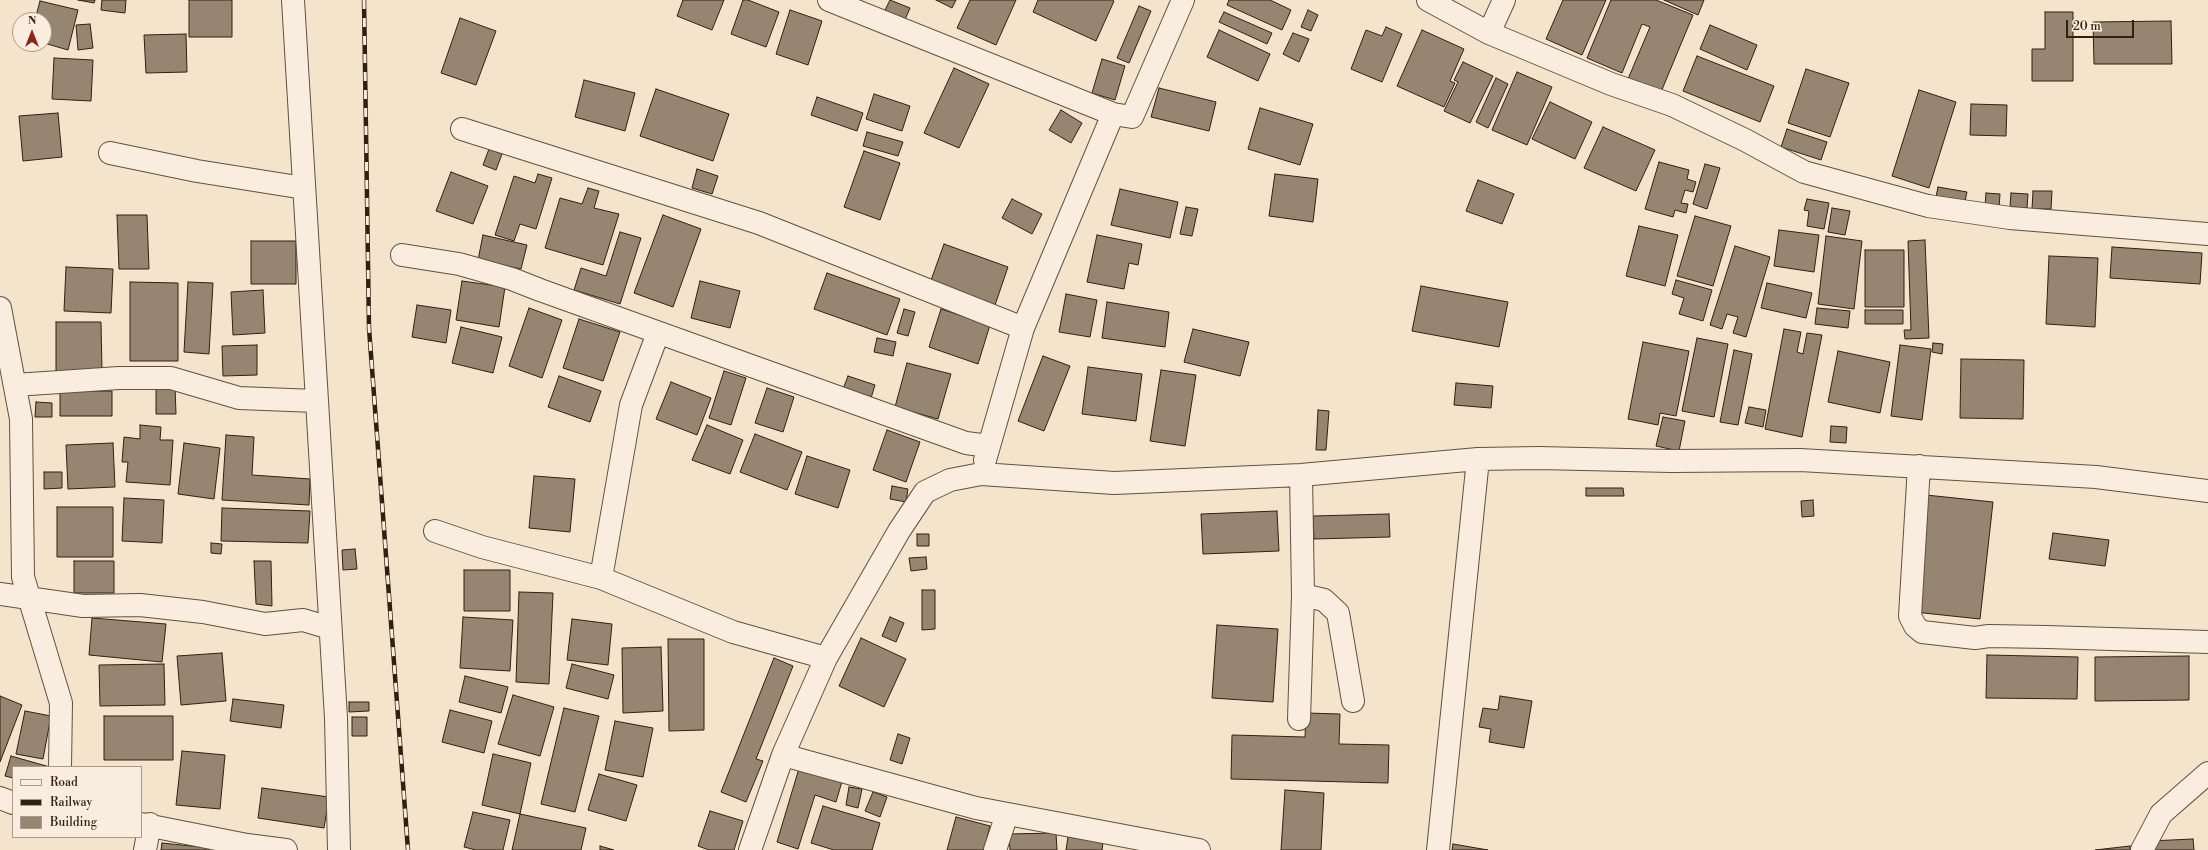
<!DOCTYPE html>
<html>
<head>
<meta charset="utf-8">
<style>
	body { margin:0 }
	#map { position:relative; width:2208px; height:850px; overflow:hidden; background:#f4e4cc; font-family:"Libre Bodoni",serif }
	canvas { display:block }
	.legend { position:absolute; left:12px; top:766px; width:130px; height:72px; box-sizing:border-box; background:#f8edde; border:1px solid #a89b8b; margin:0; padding:5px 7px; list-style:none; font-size:12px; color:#30200e }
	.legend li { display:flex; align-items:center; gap:8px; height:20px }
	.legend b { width:20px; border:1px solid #a89b8b }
	.north { position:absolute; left:12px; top:12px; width:40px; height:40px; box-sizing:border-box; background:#f8edde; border:1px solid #a89b8b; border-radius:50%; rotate:0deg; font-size:11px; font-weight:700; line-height:16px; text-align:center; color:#30200e }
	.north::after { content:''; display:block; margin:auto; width:14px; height:18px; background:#8f2418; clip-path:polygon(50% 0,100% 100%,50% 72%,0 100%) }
	.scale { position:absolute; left:2066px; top:20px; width:68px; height:18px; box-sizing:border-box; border:2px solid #30200e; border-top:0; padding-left:5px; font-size:12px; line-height:14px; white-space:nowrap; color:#30200e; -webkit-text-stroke:3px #f8edde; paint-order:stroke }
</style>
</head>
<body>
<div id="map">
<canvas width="2208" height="850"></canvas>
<ul class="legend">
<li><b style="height:5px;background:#f8edde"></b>Road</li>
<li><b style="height:5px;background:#30200e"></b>Railway</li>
<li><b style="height:11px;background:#968671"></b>Building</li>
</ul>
<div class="north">N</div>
<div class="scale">20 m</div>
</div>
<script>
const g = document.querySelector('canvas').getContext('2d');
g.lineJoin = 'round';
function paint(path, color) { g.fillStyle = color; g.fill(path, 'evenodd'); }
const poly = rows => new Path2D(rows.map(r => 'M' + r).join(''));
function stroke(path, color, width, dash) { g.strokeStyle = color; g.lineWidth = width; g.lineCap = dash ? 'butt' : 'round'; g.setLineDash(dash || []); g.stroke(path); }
const building = poly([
	[78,0,95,0,94,3,78,0],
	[102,0,126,0,125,13,101,10,102,0],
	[189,0,232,0,232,37,189,37,189,0],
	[683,0,724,0,712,30,677,16,683,0],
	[743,0,748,0,779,12,766,47,731,34,743,0],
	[890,0,910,8,904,22,884,12,890,0],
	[936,0,956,0,952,8,936,0],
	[970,0,1016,0,996,45,957,28,970,0],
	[1038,0,1112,0,1114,1,1096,41,1033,12,1038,0],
	[1229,0,1270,0,1291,10,1282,30,1227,5,1229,0],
	[1563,0,1606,0,1582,55,1546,39,1563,0],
	[1611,0,1656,0,1693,15,1661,92,1628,79,1650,27,1642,24,1622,73,1587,58,1611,0],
	[1664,0,1704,0,1698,15,1664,0],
	[40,1,78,10,68,50,44,43,44,20,35,20,40,1],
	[1139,6,1151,11,1129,63,1117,58,1139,6],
	[790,10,822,21,808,65,776,54,790,10],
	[1308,10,1318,15,1311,31,1301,27,1308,10],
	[1224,12,1272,33,1267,44,1219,22,1224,12],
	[2045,12,2073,12,2073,81,2032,81,2032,49,2045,49,2045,12],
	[460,18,496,31,476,85,441,73,460,18],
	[2171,21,2172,64,2094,64,2093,22,2171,21],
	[90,24,93,48,78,50,76,25,90,24],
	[1710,25,1757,45,1747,70,1700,49,1710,25],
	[1386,27,1402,34,1382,82,1351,69,1366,30,1382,36,1386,27],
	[1219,30,1270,54,1258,81,1207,57,1219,30],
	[1422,30,1464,49,1450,81,1455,83,1444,107,1397,86,1422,30],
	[1293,33,1309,39,1299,62,1283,54,1293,33],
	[186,34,187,72,146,73,144,35,186,34],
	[1697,56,1774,86,1760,122,1683,91,1697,56],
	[54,58,93,60,91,101,52,99,54,58],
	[1102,59,1125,66,1115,100,1092,93,1102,59],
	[1463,62,1493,76,1470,123,1444,111,1458,82,1454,80,1463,62],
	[954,68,989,84,959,148,924,133,954,68],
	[1806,69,1849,83,1830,137,1788,123,1806,69],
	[1517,72,1552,87,1527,145,1492,130,1517,72],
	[1496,78,1508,84,1488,128,1476,122,1496,78],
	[584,80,635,93,625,131,575,117,584,80],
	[1159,88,1216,102,1209,131,1151,117,1159,88],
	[656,89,729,114,713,161,640,136,656,89],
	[1919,90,1956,102,1929,188,1892,176,1919,90],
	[874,94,910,106,902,131,866,119,874,94],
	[817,97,863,113,857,131,811,115,817,97],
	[1550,102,1592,122,1575,159,1532,139,1550,102],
	[1971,104,2007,105,2006,136,1970,135,1971,104],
	[1260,108,1313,124,1300,165,1248,149,1260,108],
	[1061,110,1082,123,1071,143,1049,130,1061,110],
	[58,113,62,157,23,161,19,116,58,113],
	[1603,127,1655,150,1636,191,1584,168,1603,127],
	[1787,129,1827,142,1821,160,1781,147,1787,129],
	[867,132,903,142,898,156,863,146,867,132],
	[489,149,502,154,496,170,483,165,489,149],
	[864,151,900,163,880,220,844,207,864,151],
	[1659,162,1689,170,1687,179,1696,182,1693,192,1685,190,1681,203,1688,204,1686,213,1675,210,1673,217,1645,209,1659,162],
	[1705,164,1720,168,1707,209,1693,204,1705,164],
	[697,169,718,176,712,194,692,188,697,169],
	[451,172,488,186,473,224,436,211,451,172],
	[538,174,552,178,536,229,520,224,514,241,495,235,514,176,535,183,538,174],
	[1275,174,1318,179,1313,222,1269,216,1275,174],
	[1478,180,1514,194,1502,224,1466,211,1478,180],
	[1938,187,1967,192,1965,201,1936,197,1938,187],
	[588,188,599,191,594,208,619,214,603,265,545,248,560,198,582,204,588,188],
	[1120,189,1178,202,1170,238,1111,225,1120,189],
	[2033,191,2052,191,2051,209,2032,209,2033,191],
	[1986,193,2000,194,1999,208,1985,206,1986,193],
	[2011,193,2028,194,2027,208,2010,207,2011,193],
	[1012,199,1042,214,1032,234,1002,218,1012,199],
	[1807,199,1829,203,1824,229,1807,226,1809,211,1804,210,1807,199],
	[1186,207,1198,209,1192,236,1180,234,1186,207],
	[1832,208,1850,211,1845,235,1828,232,1832,208],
	[117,215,147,215,149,269,119,269,117,215],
	[663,215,701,229,673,307,634,293,663,215],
	[1695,216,1731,226,1713,286,1677,276,1695,216],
	[1639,226,1678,235,1665,286,1626,276,1639,226],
	[1779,230,1819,235,1814,272,1774,266,1779,230],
	[620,232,641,238,620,304,574,290,581,268,606,276,620,232],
	[483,235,527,245,521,269,478,260,483,235],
	[1097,235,1142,244,1138,265,1129,263,1124,289,1087,282,1097,235],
	[1826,236,1862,241,1854,309,1818,304,1826,236],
	[1925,240,1929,338,1905,339,1904,330,1911,330,1908,241,1925,240],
	[251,241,296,241,296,284,251,284,251,241],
	[944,244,1008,267,995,305,930,283,944,244],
	[1735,246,1770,257,1746,337,1733,333,1738,317,1727,314,1722,329,1710,325,1735,246],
	[2112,247,2202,253,2200,284,2110,278,2112,247],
	[1865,250,1904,250,1904,307,1865,307,1865,250],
	[2049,256,2098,258,2095,327,2046,324,2049,256],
	[66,267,113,269,111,313,64,311,66,267],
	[827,273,900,299,887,335,814,309,827,273],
	[1676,280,1712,290,1703,321,1679,314,1684,298,1672,294,1676,280],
	[462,281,505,287,499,327,456,320,462,281],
	[700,281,740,291,730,328,691,318,700,281],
	[130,282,178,283,178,361,130,361,130,282],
	[188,282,213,283,209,354,184,352,188,282],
	[1767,283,1812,293,1806,318,1761,308,1767,283],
	[1421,286,1508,302,1499,347,1412,331,1421,286],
	[263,290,265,333,233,335,231,292,263,290],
	[1066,294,1097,300,1090,337,1059,332,1066,294],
	[1107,302,1169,312,1165,347,1102,338,1107,302],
	[417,305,451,310,446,343,412,337,417,305],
	[529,308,562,320,542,378,509,366,529,308],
	[1817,308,1850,311,1848,328,1815,324,1817,308],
	[904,309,915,312,908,336,897,333,904,309],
	[941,309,990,325,978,364,929,347,941,309],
	[1865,310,1903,310,1903,324,1865,324,1865,310],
	[579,319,620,332,603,381,563,368,579,319],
	[56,322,101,322,102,371,56,372,56,322],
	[461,327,502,337,493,373,452,363,461,327],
	[1193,329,1249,342,1240,376,1184,362,1193,329],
	[1784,329,1801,332,1797,352,1803,354,1807,333,1822,335,1802,437,1765,429,1784,329],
	[877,338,896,342,893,356,874,352,877,338],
	[1697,338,1728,344,1714,417,1682,411,1697,338],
	[1643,342,1689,351,1676,416,1660,413,1658,425,1628,419,1643,342],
	[1933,343,1943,344,1942,354,1932,352,1933,343],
	[257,345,257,375,223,376,222,346,257,345],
	[1900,345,1931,349,1922,420,1891,416,1900,345],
	[1734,350,1752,354,1738,425,1720,422,1734,350],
	[1838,351,1890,362,1880,413,1828,402,1838,351],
	[1043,356,1070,366,1044,431,1018,421,1043,356],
	[1961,359,2024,360,2023,419,1960,418,1961,359],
	[907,363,951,374,938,419,895,407,907,363],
	[1088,367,1142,374,1136,421,1082,414,1088,367],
	[1161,370,1196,375,1185,446,1150,441,1161,370],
	[724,371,746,378,731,425,709,418,724,371],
	[559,376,601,391,590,422,548,407,559,376],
	[848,376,875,385,871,398,843,389,848,376],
	[671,382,711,398,697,435,656,419,671,382],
	[1456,383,1493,386,1491,408,1454,405,1456,383],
	[175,387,176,414,156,414,156,388,175,387],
	[767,388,794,397,783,432,755,423,767,388],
	[60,391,112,391,112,416,60,416,60,391],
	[36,402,52,403,52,417,35,417,36,402],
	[1749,407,1766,410,1763,427,1745,423,1749,407],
	[1318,410,1329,411,1326,450,1316,450,1318,410],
	[1663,417,1685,421,1679,451,1656,446,1663,417],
	[140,425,161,427,160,440,173,440,170,485,126,482,128,462,122,462,124,437,140,439,140,425],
	[707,425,743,440,730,474,692,460,707,425],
	[1831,426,1847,427,1846,443,1830,442,1831,426],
	[887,430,920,442,906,482,873,470,887,430],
	[755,434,802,452,787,490,740,472,755,434],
	[226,435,254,437,252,475,310,479,309,505,222,500,226,435],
	[113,443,115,487,68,489,66,445,113,443],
	[184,443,220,448,214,499,178,494,184,443],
	[807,456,850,470,838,508,795,494,807,456],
	[44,472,62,472,62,488,44,489,44,472],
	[534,476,575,479,570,532,529,528,534,476],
	[892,486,908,489,906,502,890,499,892,486],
	[1586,488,1623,488,1624,496,1586,496,1586,488],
	[1926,495,1993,502,1980,619,1914,612,1926,495],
	[124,498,164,500,162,543,122,541,124,498],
	[1813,500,1814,516,1802,517,1801,501,1813,500],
	[57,507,113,507,113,557,57,557,57,507],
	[222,508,310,511,308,543,221,541,222,508],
	[1277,511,1279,551,1203,554,1201,514,1277,511],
	[1389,514,1390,537,1314,539,1313,516,1389,514],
	[2053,533,2109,540,2105,566,2049,559,2053,533],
	[917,534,929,534,929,546,917,546,917,534],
	[211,543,222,544,221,554,211,553,211,543],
	[355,549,357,569,343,570,342,550,355,549],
	[926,557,927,569,911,571,909,558,926,557],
	[74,561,114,561,114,593,74,593,74,561],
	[254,561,271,561,272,606,256,604,254,561],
	[464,570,510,570,510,611,464,611,464,570],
	[922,590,935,590,935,629,922,630,922,590],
	[519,592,553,593,549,684,516,682,519,592],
	[463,617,513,620,510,671,460,668,463,617],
	[890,617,904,623,896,642,882,636,890,617],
	[92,618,166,624,162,662,89,655,92,618],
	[572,619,612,624,608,665,567,660,572,619],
	[1217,625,1278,629,1273,702,1212,698,1217,625],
	[861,638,906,659,884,707,839,686,861,638],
	[668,639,704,639,704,730,669,731,668,639],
	[661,647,663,711,623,713,622,648,661,647],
	[222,653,226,701,181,705,177,656,222,653],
	[1987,655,2078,657,2077,699,1986,698,1987,655],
	[2189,656,2189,700,2095,701,2095,657,2189,656],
	[774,658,793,666,756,759,763,761,746,802,721,792,774,658],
	[164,664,165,705,100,706,99,665,164,664],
	[572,664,614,675,608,699,566,688,572,664],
	[465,676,508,687,501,713,459,702,465,676],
	[513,695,554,707,540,756,498,744,513,695],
	[0,696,22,705,0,762,0,696],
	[1500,696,1532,701,1524,748,1489,742,1491,729,1479,727,1483,708,1498,710,1500,696],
	[233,699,284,705,281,728,230,721,233,699],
	[349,702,369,702,369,711,349,712,349,702],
	[564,708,599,716,575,812,541,804,564,708],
	[450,710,492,721,484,753,442,742,450,710],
	[25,711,51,716,43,759,16,754,25,711],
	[1306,713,1340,714,1339,744,1389,745,1388,783,1231,779,1232,735,1305,737,1306,713],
	[104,716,173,716,173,760,104,760,104,716],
	[352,717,367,717,367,736,352,736,352,717],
	[615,721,653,728,643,777,605,770,615,721],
	[898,734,910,738,902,764,890,760,898,734],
	[182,751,225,755,220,809,176,805,182,751],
	[493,754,531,763,520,814,482,805,493,754],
	[11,756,50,767,13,767,13,778,5,776,11,756],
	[800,765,843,778,836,802,815,795,798,849,777,842,800,765],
	[599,774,637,785,626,821,588,810,599,774],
	[849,787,862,789,858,808,846,805,849,787],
	[262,788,329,797,324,828,258,818,262,788],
	[1285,790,1324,793,1321,850,1281,850,1285,790],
	[873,792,887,797,880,817,865,811,873,792],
	[823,806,880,823,872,850,834,850,811,843,823,806],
	[710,811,743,821,734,850,709,850,698,846,710,811],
	[473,812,510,820,503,850,476,850,464,847,473,812],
	[520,814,586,828,581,850,512,850,520,814],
	[956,817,990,826,984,850,947,850,956,817],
	[1056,833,1057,850,1010,850,1009,834,1056,833],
	[1068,837,1103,842,1102,850,1066,850,1068,837],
	[2193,839,2194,850,2151,850,2150,841,2193,839],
	[162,843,210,848,210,850,161,850,162,843],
	[1453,844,1488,850,1452,850,1453,844],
	[600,846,614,850,600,850,600,846],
	[2130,846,2130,850,2095,850,2130,846]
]);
paint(building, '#968671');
stroke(building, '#30200e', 1);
const street = poly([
	[293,0,336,718,339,850],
	[829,0,1113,114],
	[1428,0,1489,33,1611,84,1672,105,1745,140,1804,172,1928,206,2010,218,2208,234],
	[1489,33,1504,0],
	[462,129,759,223,1023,328],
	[110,153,197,171,304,188],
	[402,255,459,264,512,279,540,290,966,443,989,446],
	[0,308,21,419,23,577,61,703,60,767],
	[15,385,119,378,171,378,239,398,316,401],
	[985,460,1023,328,1113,114,1132,117,1183,0],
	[1919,466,1910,616,1915,626,1922,632,1975,638,1989,636,2047,637,2208,642],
	[435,531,482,547,601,578,733,632,826,658],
	[601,578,631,405,658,333],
	[0,594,83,606,140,605,203,612,265,624,303,620,330,628],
	[1303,595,1324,600,1338,613,1353,701],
	[1299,719,1303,595,1301,475],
	[783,755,976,808,1199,850],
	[0,798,13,803],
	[141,824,247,845,286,850],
	[145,850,150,824],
	[750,850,783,755,826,658,899,531,925,492,950,480,981,474,1114,483,1301,475,1478,459,1539,458,1671,461,1800,460,2096,477,2208,491],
	[995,850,1007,814],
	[1438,850,1478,459],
	[2142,850,2161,814,2208,773]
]);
stroke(street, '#61513e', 24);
stroke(street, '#f8edde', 22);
const rail = poly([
	[364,0,369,328,408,850]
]);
stroke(rail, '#30200e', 4.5);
stroke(rail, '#f8edde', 3, [9]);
</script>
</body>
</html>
